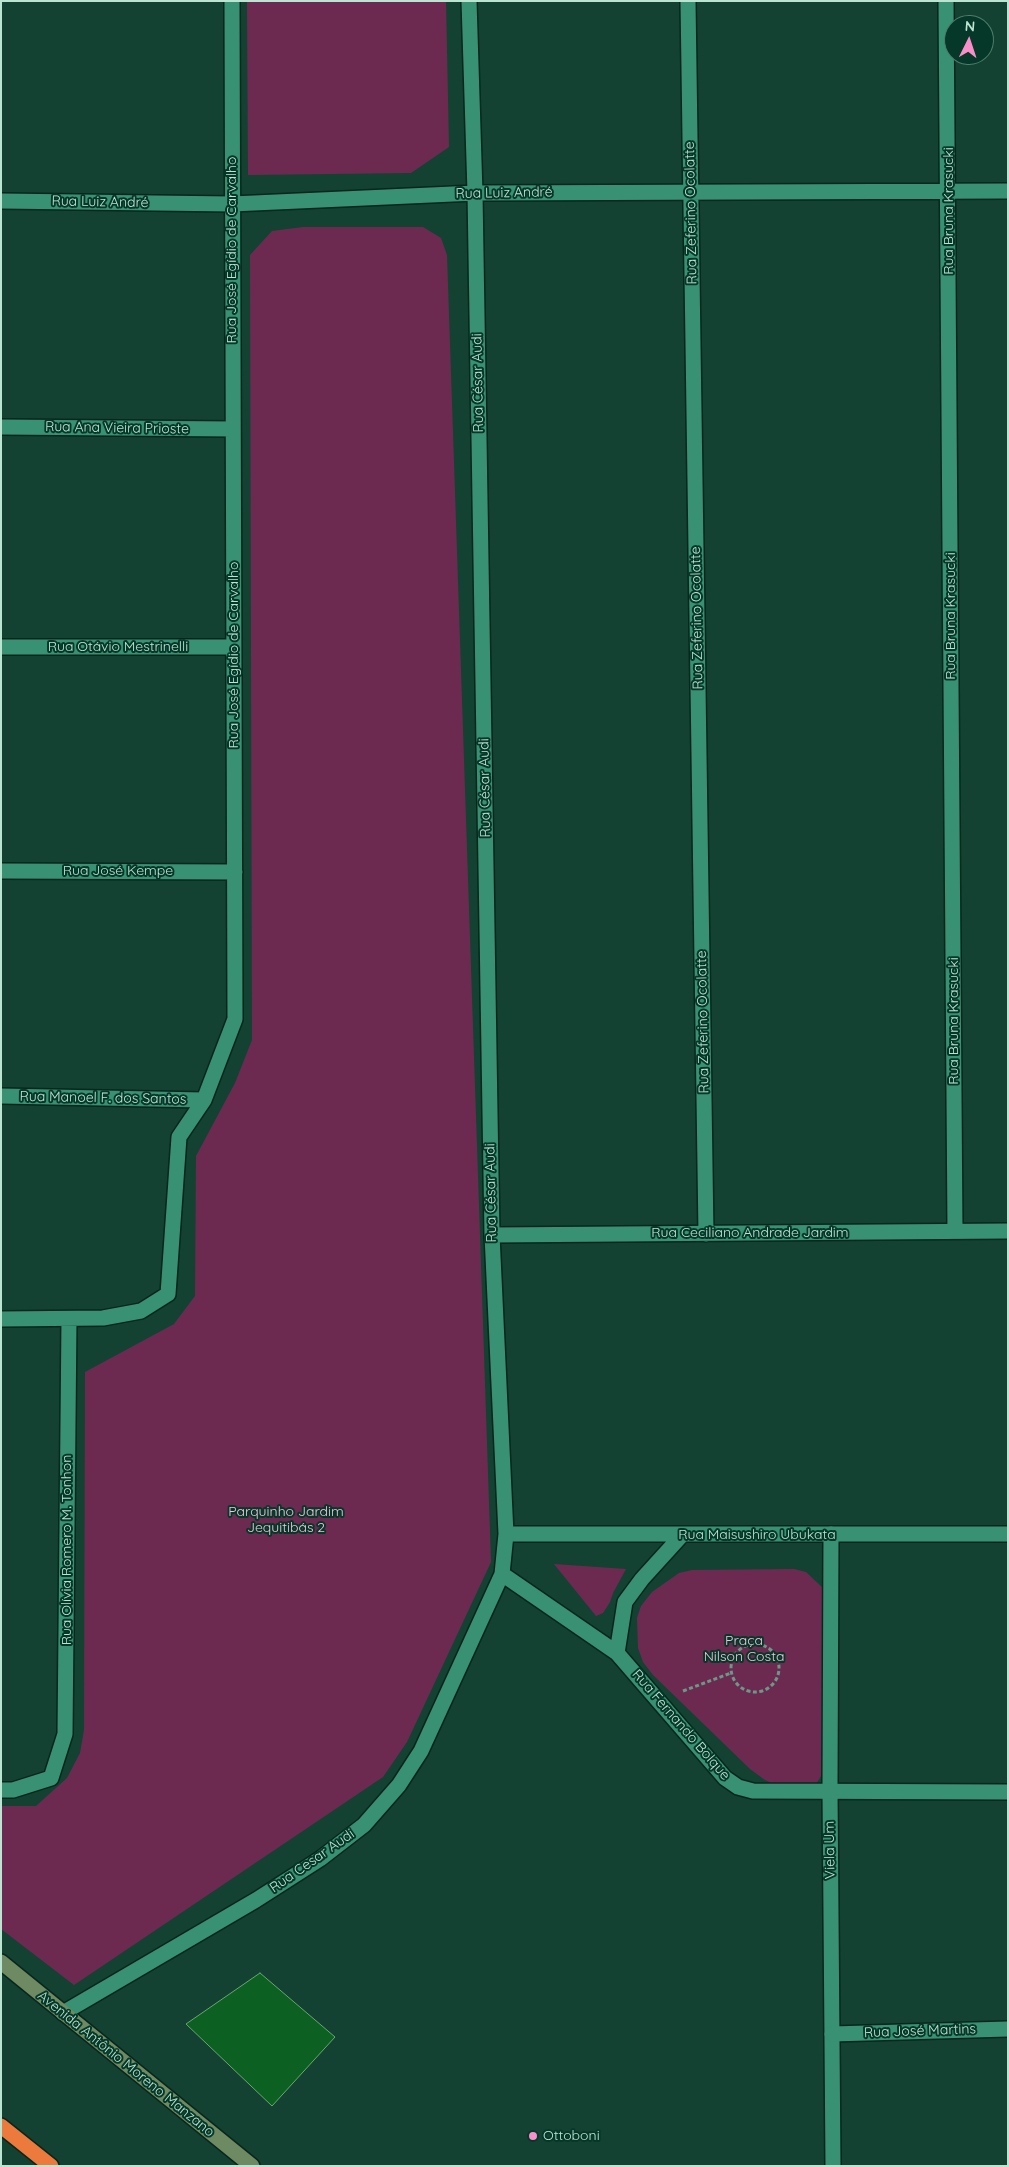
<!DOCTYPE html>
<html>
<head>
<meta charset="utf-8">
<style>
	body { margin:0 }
	#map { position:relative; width:1009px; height:2167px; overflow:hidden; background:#134232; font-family:Quicksand,sans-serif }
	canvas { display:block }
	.frame { position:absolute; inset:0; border:2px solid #bce4d2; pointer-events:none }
	.north { position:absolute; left:944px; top:15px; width:50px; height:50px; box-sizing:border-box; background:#053828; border:1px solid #4e7d6c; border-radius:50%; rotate:4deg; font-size:14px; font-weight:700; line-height:20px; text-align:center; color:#bce4d2 }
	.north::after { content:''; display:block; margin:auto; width:18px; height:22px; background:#f98fca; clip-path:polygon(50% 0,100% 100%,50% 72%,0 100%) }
</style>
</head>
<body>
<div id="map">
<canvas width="1009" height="2167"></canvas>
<div class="frame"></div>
<div class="north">N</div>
</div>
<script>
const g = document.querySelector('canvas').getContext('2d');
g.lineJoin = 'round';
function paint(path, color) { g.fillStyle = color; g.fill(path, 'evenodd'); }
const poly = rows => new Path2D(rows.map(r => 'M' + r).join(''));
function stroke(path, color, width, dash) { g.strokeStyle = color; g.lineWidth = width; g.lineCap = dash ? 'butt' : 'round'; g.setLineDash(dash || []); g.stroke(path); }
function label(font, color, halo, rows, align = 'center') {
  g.font = font + ' Quicksand,sans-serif'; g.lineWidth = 4; g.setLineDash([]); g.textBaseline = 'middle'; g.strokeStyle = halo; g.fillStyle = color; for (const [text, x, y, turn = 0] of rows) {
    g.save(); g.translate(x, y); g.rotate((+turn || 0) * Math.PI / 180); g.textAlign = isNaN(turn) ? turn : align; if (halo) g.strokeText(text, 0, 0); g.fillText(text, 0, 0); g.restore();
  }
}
paint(poly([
	[247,1,446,1,449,147,411,173,248,175],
	[303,227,423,227,441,238,447,255,491,1562,407,1742,383,1777,74,1985,1,1929,1,1806,36,1806,67,1778,80,1753,84,1730,85,1372,174,1324,195,1296,196,1156,235,1083,252,1040,250,255,272,231],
	[554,1564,626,1569,613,1593,610,1602,603,1613,596,1616],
	[794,1569,806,1572,825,1590,824,1771,815,1786,781,1787,765,1780,750,1769,653,1675,643,1662,638,1648,637,1618,641,1606,652,1592,679,1573,692,1570]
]), '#6d2a51');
const building = poly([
	[260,1973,335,2037,272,2106,186,2024,260,1973]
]);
paint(building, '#0c6021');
stroke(building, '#6ba571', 1);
const lane = poly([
	[831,1534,830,1790,833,2166]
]);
const street = poly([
	[688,1,706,1234],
	[946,1,955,1231],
	[1,201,232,204,475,193,1008,191],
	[1,427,233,429],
	[1,647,234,647],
	[1,871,235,872],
	[1,1096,204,1100],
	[492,1235,1008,1231],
	[1,1319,103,1318,141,1311,168,1294,179,1137,204,1100,235,1019,232,1],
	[506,1534,1008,1534],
	[502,1574,617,1653,725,1778,738,1787,753,1791,1008,1792],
	[617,1653,625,1602,642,1579,682,1535],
	[1,1790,13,1790,51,1778,65,1734,69,1319],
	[63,2013,256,1900,320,1859,364,1825,399,1785,421,1751,502,1574,506,1534,492,1235,475,193,469,1],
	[832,2034,1008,2029]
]);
const secondary = poly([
	[1,1962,252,2166]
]);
const highway = poly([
	[1,2126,51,2166]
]);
stroke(lane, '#0a261c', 18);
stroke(street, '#0a261c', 18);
stroke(secondary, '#0a261c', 18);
stroke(highway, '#0a261c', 18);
stroke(poly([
	'731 1668a24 24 0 1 1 48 0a24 24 0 1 1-48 0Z',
	[683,1691,731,1673]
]), '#6c9887', 3, [4, 2.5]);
stroke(lane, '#389172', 15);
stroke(street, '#389172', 15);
stroke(secondary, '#6e8a62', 15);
stroke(highway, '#ec7a3c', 15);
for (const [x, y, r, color] of [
	[533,2136,5,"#f98fca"]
]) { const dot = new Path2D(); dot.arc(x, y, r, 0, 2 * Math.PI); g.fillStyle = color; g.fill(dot); stroke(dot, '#053828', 2); }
label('14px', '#bce4d2', '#053828', [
	["Rua Luiz André",504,193,-1],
	["Rua Luiz André",100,202,1],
	["Rua Bruna Krasucki",949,211,-90],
	["Rua Zeferino Ocolatte",691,213,-91],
	["Rua José Egídio de Carvalho",232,250,-90],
	["Rua César Audi",478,383,-91],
	["Rua Ana Vieira Prioste",117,428,1],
	["Rua Bruna Krasucki",951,616,-90],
	["Rua Zeferino Ocolatte",697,618,-91],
	["Rua Otávio Mestrinelli",118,647],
	["Rua José Egídio de Carvalho",234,655,-90],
	["Rua César Audi",485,788,-91],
	["Rua José Kempe",118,871],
	["Rua Bruna Krasucki",954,1021,-90],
	["Rua Zeferino Ocolatte",703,1022,-91],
	["Rua Manoel F. dos Santos",103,1098,1],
	["Rua César Audi",491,1193,-91],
	["Rua Ceciliano Andrade Jardim",750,1233],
	["Rua Maisushiro Ubukata",757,1535],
	["Rua Olívia Romero M. Tonhon",67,1550,-90],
	["Rua Fernando Bolque",681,1725,49],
	["Viela Um",830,1850,-91],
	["Rua Cesar Audi",312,1861,-35],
	["Rua José Martins",920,2031,-2],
	["Avenida Antônio Moreno Manzano",126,2064,39]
]);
label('14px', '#f2c3db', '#053828', [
	["Parquinho Jardim",286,1512],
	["Jequitibás 2",286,1528],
	["Praça",744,1641],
	["Nilson Costa",744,1657]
]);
label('14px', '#bce4d2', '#053828', [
	["Ottoboni",543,2136]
], 'left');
</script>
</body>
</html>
